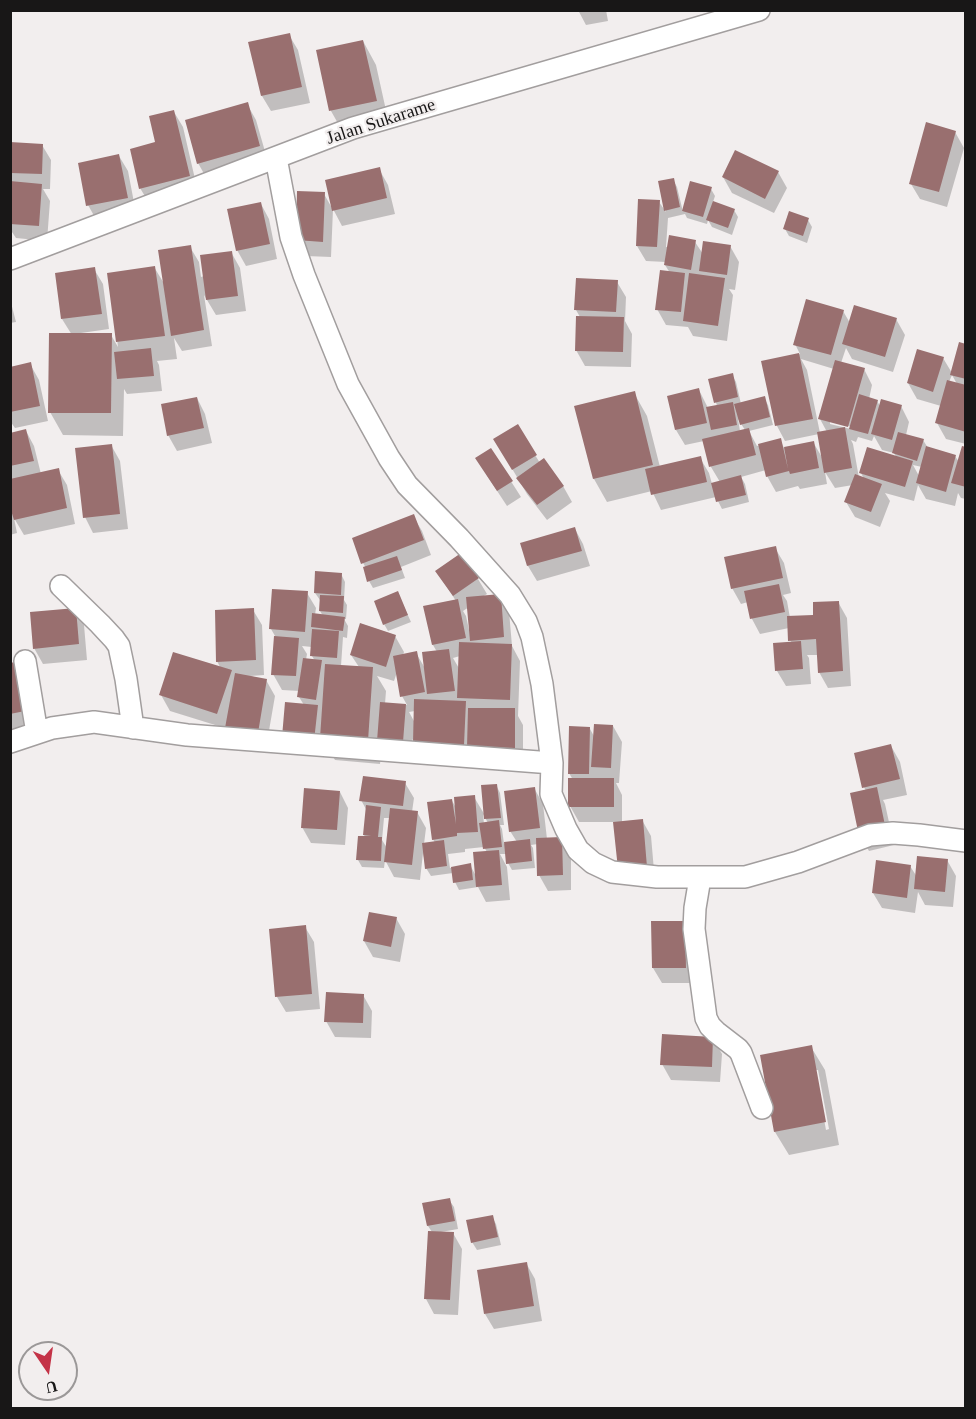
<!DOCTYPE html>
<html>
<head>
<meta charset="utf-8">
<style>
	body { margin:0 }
	#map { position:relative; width:976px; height:1419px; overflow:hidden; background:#f2eeee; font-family:Georgia,serif }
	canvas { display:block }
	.frame { position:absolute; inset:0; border:12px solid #181717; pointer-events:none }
	.north { position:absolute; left:18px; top:1341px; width:60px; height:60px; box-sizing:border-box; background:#f2eeee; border:2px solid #9b9898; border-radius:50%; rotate:167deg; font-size:16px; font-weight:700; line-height:24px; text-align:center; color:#181717 }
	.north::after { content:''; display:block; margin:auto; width:21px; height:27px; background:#c43347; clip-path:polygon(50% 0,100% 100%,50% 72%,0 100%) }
</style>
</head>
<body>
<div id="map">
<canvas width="976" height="1419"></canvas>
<div class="frame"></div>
<div class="north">U</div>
</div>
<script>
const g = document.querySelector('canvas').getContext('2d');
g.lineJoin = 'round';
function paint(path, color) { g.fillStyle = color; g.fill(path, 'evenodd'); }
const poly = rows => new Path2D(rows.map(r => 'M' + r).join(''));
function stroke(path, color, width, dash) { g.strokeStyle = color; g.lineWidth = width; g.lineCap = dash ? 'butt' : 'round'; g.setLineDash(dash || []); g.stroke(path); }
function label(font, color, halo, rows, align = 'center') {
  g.font = font + ' Georgia,serif'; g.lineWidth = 4.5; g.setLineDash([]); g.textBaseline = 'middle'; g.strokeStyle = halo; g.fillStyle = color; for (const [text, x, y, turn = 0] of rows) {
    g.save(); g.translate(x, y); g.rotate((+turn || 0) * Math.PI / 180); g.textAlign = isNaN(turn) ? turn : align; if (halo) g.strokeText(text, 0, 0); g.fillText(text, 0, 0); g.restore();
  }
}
paint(poly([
	[578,10,606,10,608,21,586,25],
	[289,35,298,50,310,103,271,111,262,96,250,43],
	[363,41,376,65,389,124,344,134,331,111,318,51],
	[247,104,256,120,268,162,207,179,198,163],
	[174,112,183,127,198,192,149,203,140,188,157,143],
	[955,132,964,148,947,207,920,199,911,184],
	[10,144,42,145,51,160,50,189,43,189,50,201,47,241,16,238,10,229],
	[119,156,128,171,136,213,97,221,88,205],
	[379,169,388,185,395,214,342,226,333,209,331,257,306,256,297,240,324,194,332,208],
	[778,172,787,188,774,213,732,193,723,177],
	[673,180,677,187,683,212,691,183,711,189,715,196,713,202,734,210,738,217,732,235,712,227,708,220,707,224,687,218,685,214,668,218,666,247,695,242,703,254,730,246,739,262,735,290,729,289,733,295,727,341,693,336,688,327,666,325,657,309,670,273,665,265,666,262,646,261,637,246,659,202,666,212,660,182],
	[261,204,269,219,277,259,246,266,237,250],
	[808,220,812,227,807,243,789,236,785,229],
	[190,247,199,262,201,277,204,276,231,252,240,268,246,311,216,315,204,295,212,346,182,351,174,338,177,359,157,361,159,365,162,391,127,394,124,389,123,436,63,435,50,412,72,335,62,319,94,269,103,284,109,329,81,333,82,335,111,335,118,347,109,274,154,267,165,285],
	[617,282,626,297,625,321,632,334,631,367,585,366,576,350,580,317,576,310],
	[10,299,16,322,10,323],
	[843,311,850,323,896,319,905,335,893,372,852,359,846,348,841,363,864,369,872,385,869,399,877,401,880,406,901,406,909,422,906,435,923,440,928,448,955,456,959,462,966,449,966,499,961,498,958,493,955,506,926,499,918,485,914,501,885,493,890,501,880,527,855,517,846,502,853,485,835,488,825,472,827,484,800,489,798,486,776,492,767,476,766,470,741,477,745,484,749,502,722,509,716,497,661,510,652,491,607,502,594,479,576,407,634,393,647,416,660,467,700,458,709,473,712,484,720,482,711,467,704,441,685,445,676,430,699,390,708,408,717,406,710,380,732,375,736,382,741,404,764,398,768,405,773,425,749,431,757,446,780,440,784,448,813,442,823,459,819,434,785,441,777,426,763,362,800,354,795,344],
	[801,359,834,369,820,419,827,432,820,433,807,370],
	[738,419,745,430,740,431],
	[830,421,856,428,855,430,830,424],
	[874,436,882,450,894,453,896,457,861,473,864,479,859,478,853,444,851,440,856,442,858,437,872,441],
	[913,465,922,467,919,476],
	[966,346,966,444,946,439,937,423,941,406,917,399,908,383,943,358,952,373],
	[952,375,957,384,949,382],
	[30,364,39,380,48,421,15,428,10,421,10,368],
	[197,398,205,414,212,443,177,451,168,435],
	[517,426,540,463,563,486,572,502,547,520,527,494,504,455],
	[26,431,34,446,41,474,58,470,67,485,75,524,24,535,14,518,17,533,10,535,10,434],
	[111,445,120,461,128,529,93,533,85,517],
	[491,450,521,497,507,506,486,474],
	[413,516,422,531,431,555,401,567,405,578,373,588,369,581,366,568,363,563],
	[575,529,583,544,590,566,537,581,528,566,522,544],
	[775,548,784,563,791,593,783,595,787,601,790,618,815,616,838,602,847,618,851,686,828,688,819,672,818,655,807,655,809,658,811,684,786,686,777,671,775,645,792,643,790,640,789,628,760,634,752,619,748,602,741,604,732,588],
	[437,572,478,579,487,594,482,597,500,596,509,611,512,646,520,661,518,716,523,725,523,763,423,758,412,739,411,757,382,745,380,764,335,760,324,742,292,752,304,705,299,697,300,691,282,690,273,674,275,636,271,629,307,593,316,608,315,615,323,616,320,611,320,600,315,593,341,574,345,582,344,600,347,605,346,619,344,619,348,626,347,638,343,637,341,666,359,667,351,655,395,636,404,652,403,655,416,653,426,670,437,652,433,645,425,607,456,601],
	[469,607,471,630,469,630,466,616,463,611],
	[302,646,312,647,312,656,315,661,306,660,307,654],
	[460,656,460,670,453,658],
	[397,672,402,696,407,705,385,704,386,691,377,676,394,681],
	[415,711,415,723,409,712],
	[401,600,411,622,388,631,384,624],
	[76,610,84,625,87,660,43,664,34,648],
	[253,610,262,625,264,675,250,676,266,680,275,696,266,748,228,729,170,711,161,695,221,669,217,661],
	[10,665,33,727,11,731,10,729],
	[613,726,622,742,619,783,616,783,622,795,622,822,642,820,651,836,655,882,619,869,615,822,579,822,570,806,573,780,569,773,590,729,595,738],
	[891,746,900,762,907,795,883,800,885,804,894,845,869,851,860,835,866,791,864,787],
	[405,783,414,798,412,812,417,812,426,828,424,844,435,843,433,839,452,801,457,809,474,797,486,817,496,785,500,793,504,825,500,825,502,829,504,844,517,842,510,831,534,788,543,804,547,839,562,839,571,854,571,890,548,891,539,875,538,844,531,845,533,848,535,868,512,870,508,863,507,854,500,854,507,867,510,900,486,902,478,887,459,890,455,882,453,873,431,876,426,868,423,853,420,880,394,877,385,860,384,868,362,867,358,860,364,838,367,811,361,800],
	[483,814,488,823,484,824],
	[384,818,390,818,387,848,382,840],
	[484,847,487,852,476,876,470,865,450,868,448,854,465,852,465,849],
	[340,792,348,808,345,845,311,843,302,827],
	[947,860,956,876,953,907,925,905,918,892,915,913,882,908,873,893,910,866,917,877],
	[396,918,405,934,400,962,373,957,364,941],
	[685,922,694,983,662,983,653,968],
	[305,927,314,942,320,1009,286,1012,277,997],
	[363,995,372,1011,371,1038,335,1037,326,1021],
	[713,1038,722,1054,720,1082,671,1080,662,1064],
	[811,1047,825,1070,839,1145,789,1155,775,1132,761,1056],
	[815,1070,818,1070,829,1129,826,1130],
	[449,1200,454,1207,458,1229,441,1232,453,1233,462,1249,458,1315,434,1314,426,1299,432,1232,428,1226,424,1205],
	[492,1217,496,1224,501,1245,477,1250,472,1242],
	[526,1263,535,1279,542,1321,494,1329,485,1314]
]), '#0003');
paint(poly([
	[290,33,302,87,261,96,248,42],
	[363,40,377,101,329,111,316,50],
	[248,102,260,146,197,164,185,120],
	[174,110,190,176,139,189,130,149,155,142,149,116],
	[926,122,956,131,939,192,909,184],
	[10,142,43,144,42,174,10,173],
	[735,150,779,171,765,199,722,177],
	[119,154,128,198,86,206,78,163],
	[380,167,387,198,332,211,325,180],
	[674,178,680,207,664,211,658,181],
	[10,181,42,184,39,226,10,224],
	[690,181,712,187,703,217,682,211],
	[297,191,325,192,323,242,296,240],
	[638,199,660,200,657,247,636,246],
	[713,201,735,209,728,228,706,220],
	[261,202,270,244,236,251,227,209],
	[789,211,809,218,803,236,783,229],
	[669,235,696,240,691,270,664,265],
	[703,241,731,245,727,275,699,271],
	[191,245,204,330,171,336,158,250],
	[232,251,238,296,206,300,200,255],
	[155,266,165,336,116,342,107,273],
	[95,267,102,314,61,319,55,273],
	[660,270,685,273,681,312,655,310],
	[689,273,725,278,718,326,683,321],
	[576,278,618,280,616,312,574,310],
	[806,299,844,310,831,355,793,345],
	[854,305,897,318,885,357,842,344],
	[576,316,624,317,623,352,575,351],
	[49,333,112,333,111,413,48,413],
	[959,342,966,344,966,379,950,375],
	[151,348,154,376,117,379,114,352],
	[917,349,944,357,933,392,907,383],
	[799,353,813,419,775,426,761,361],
	[835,360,865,368,848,427,818,419],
	[31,362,40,406,10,412,10,367],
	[733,373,738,397,714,403,708,379],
	[947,380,966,385,966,432,935,423],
	[699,388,707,423,675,430,667,396],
	[635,391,653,465,593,479,574,406],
	[859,394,878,400,868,434,849,429],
	[765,396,770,417,740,425,734,404],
	[197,397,204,428,167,436,161,404],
	[881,399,902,405,892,440,871,434],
	[733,402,737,425,711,430,706,407],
	[518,424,537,455,512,470,493,439],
	[845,427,852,468,824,473,817,432],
	[749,428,756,455,709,467,702,439],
	[26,429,34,461,10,466,10,433],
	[898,432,924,439,917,461,892,453],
	[781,438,788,469,784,447,814,441,819,468,790,474,789,471,766,477,758,444],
	[112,444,120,514,83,518,75,448],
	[926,446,956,455,946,492,916,483],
	[962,446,966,447,966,487,951,483],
	[867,447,913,461,905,487,859,473],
	[491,448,513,481,497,491,475,458],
	[701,456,707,482,651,495,645,469],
	[544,458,564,486,537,505,516,478],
	[59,468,67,508,14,520,10,507,10,479],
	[855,474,882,484,871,512,844,502],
	[741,475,746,495,716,502,711,483],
	[414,514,424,540,361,564,352,538],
	[575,527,582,551,527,566,520,543],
	[776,546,783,578,731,589,724,557],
	[461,553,479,578,453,596,435,571],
	[397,556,402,570,367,582,363,567],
	[315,571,342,573,341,595,314,593],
	[779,584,785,612,750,619,744,591],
	[272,589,308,591,305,632,269,629],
	[398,591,408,615,383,625,374,601],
	[501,594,504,637,470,641,466,597],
	[320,595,344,596,343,613,319,611],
	[458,599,466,638,432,645,423,606],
	[839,601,843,671,818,673,816,639,788,641,787,616,813,615,813,602],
	[76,608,79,644,33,649,30,612],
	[254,608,256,660,216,662,215,610],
	[312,613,345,617,343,631,311,627],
	[360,623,396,635,386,667,350,655],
	[312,629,339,631,337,658,310,656],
	[274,636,299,638,296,676,271,675],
	[801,641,803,669,775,671,773,643],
	[459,642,512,644,510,700,457,698],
	[449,649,455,691,427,694,422,652],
	[417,651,425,692,400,697,393,656],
	[173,652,232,670,217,714,159,695],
	[303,658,322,660,316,700,297,697],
	[15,662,25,711,10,714,10,663],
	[325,664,373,667,368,741,320,738],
	[235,673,267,679,258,733,225,728],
	[414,699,466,701,464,745,413,743],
	[285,702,318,705,314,741,282,737],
	[380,702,406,704,403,742,377,741],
	[468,708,515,708,515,748,467,747],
	[594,724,613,725,611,768,591,767],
	[569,726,590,727,589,774,568,774],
	[891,744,900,779,862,788,854,753],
	[363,776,406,781,403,806,359,801],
	[568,778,614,778,614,807,568,807],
	[497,784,501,818,484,819,481,785],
	[535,787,540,828,509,832,504,791],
	[877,787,886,830,859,836,850,793],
	[304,788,340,791,337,830,301,828],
	[475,795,478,832,457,833,457,836,432,840,427,802,452,799,456,824,454,797],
	[366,805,381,807,378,837,382,837,381,861,356,860,358,836,371,836,363,835],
	[390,808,418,811,412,865,384,862],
	[643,819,647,867,618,869,613,822],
	[499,820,502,847,483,849,479,823],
	[562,837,563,875,537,876,536,838],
	[530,839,532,861,506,864,504,842],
	[444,840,447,866,425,869,422,843],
	[499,850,502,885,476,887,473,852],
	[917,856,948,859,945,892,914,889],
	[876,860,911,865,907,898,872,893],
	[471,863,473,880,453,883,451,867],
	[369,912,397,917,391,947,363,941],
	[651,921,685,921,686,968,652,968],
	[306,925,312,994,275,997,269,929],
	[326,992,364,994,363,1023,324,1022],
	[662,1034,713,1037,712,1067,660,1065],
	[812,1045,826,1122,774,1132,760,1055],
	[450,1198,455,1221,427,1226,422,1203],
	[493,1215,498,1237,471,1243,466,1220],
	[428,1231,454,1232,450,1300,424,1299],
	[527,1262,534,1306,484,1314,477,1270]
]), '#996f6f');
const street = poly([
	[276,158,291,237,304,275,348,384,389,458,407,485,459,538,510,595,526,621,532,637,542,684,552,763,551,794,566,829,578,850,593,863,612,872,657,877,745,877,798,862,870,835,893,833,919,835,966,841],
	[10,259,353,128,759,10],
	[61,586,100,624,114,639,119,646,126,679,133,728],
	[25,661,37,733],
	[10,742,52,728,94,722,187,735,552,763],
	[700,878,695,908,694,929,706,1018,710,1026,716,1032,738,1049,741,1053,762,1108]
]);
stroke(street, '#a29e9e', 24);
stroke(street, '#fff', 21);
label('18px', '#181717', '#f2eeee', [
	["Jalan Sukarame",381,122,-18]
]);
</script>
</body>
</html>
